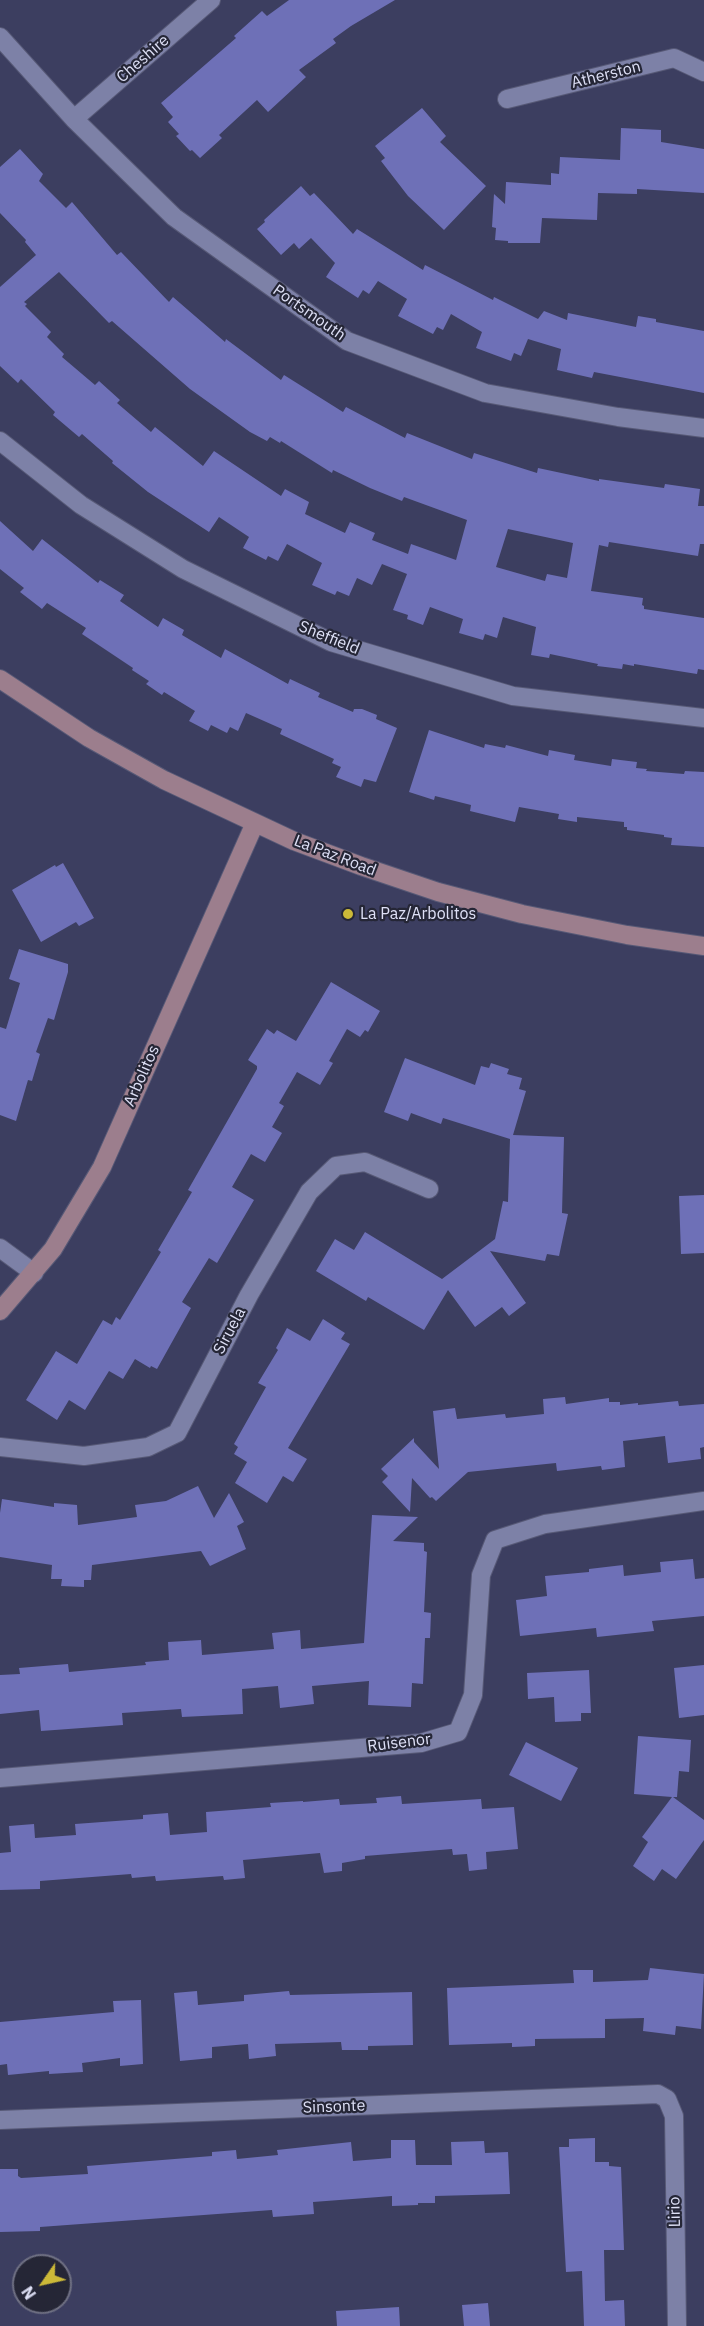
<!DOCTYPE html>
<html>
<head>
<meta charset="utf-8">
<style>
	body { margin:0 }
	#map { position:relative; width:704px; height:2326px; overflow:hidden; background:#3c3e60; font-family:"IBM Plex Sans",sans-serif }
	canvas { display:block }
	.north { position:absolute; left:12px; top:2254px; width:60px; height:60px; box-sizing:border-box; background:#252636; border:2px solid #6f7083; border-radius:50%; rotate:236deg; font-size:16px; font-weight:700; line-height:24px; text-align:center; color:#dee0f6 }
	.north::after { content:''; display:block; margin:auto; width:21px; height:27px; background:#ccb938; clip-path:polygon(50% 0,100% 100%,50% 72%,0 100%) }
</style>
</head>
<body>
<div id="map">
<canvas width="704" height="2326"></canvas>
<div class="north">N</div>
</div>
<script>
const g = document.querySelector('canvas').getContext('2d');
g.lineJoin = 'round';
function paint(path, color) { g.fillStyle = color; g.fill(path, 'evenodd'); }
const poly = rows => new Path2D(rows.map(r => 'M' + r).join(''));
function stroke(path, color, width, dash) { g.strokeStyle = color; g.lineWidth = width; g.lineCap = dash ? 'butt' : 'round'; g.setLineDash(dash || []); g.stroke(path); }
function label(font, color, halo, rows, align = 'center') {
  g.font = font + ' "IBM Plex Sans",sans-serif'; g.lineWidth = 4.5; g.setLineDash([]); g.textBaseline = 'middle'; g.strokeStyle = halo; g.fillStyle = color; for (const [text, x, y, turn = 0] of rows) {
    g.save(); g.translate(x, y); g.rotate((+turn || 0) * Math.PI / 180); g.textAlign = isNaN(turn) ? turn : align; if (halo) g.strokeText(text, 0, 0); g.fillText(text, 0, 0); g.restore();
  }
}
paint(poly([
	[289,0,395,0,351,26,333,39,336,43,299,70,306,77,268,112,257,100,219,135,222,138,200,158,192,150,190,151,176,136,179,134,168,122,173,117,161,103,236,38,234,36,262,11,267,16],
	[422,108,446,136,440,142,486,186,444,230,408,196,381,161,385,158,375,146],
	[621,128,661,130,661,142,704,149,704,193,637,189,637,194,598,193,597,220,542,218,540,243,508,243,508,241,495,240,496,228,492,227,494,194,505,204,506,182,551,185,551,173,559,174,560,157,620,160],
	[20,149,43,174,39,181,66,208,72,202,117,255,121,252,169,302,173,297,225,342,226,339,281,380,284,375,343,412,346,407,405,438,407,433,472,459,474,453,537,473,538,468,599,481,599,479,664,488,665,484,700,489,698,506,704,506,704,544,700,544,698,556,609,542,608,547,599,545,591,591,643,598,642,605,644,606,644,609,704,618,704,670,698,669,697,674,634,664,634,666,623,664,622,669,597,666,598,664,550,654,549,658,531,655,536,627,503,617,497,638,485,634,483,640,459,633,463,619,430,607,423,625,407,619,408,615,393,610,407,574,382,564,372,585,357,578,349,596,337,591,335,595,312,585,322,563,287,544,278,561,268,556,266,560,243,548,249,537,219,517,209,532,148,492,112,463,113,461,82,434,79,437,53,415,55,412,21,379,18,383,0,366,0,287,36,255,25,242,26,240,0,213,0,167],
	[59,272,109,323,112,321,190,389,250,432,267,441,270,437,280,443,281,441,332,473,333,470,370,488,402,501,404,497,467,520,456,560,411,544,408,554,372,540,375,533,350,522,345,533,305,514,309,502,285,489,281,496,214,451,203,466,155,427,151,432,117,403,120,400,99,381,95,385,62,357,64,354,47,337,51,332,25,306,27,304,24,302],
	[508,529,573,543,567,578,547,574,545,581,496,567],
	[301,186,310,196,314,193,353,234,357,229,423,270,425,265,493,300,494,297,538,319,544,311,567,320,568,313,636,327,638,316,656,319,656,322,704,331,704,393,594,372,592,378,557,370,561,349,528,339,521,356,514,353,511,361,476,348,482,332,451,314,443,330,437,327,433,334,398,316,407,299,378,281,369,294,363,290,358,298,326,277,335,263,311,238,299,249,294,243,281,255,257,229,265,222,264,220],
	[0,521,33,551,42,539,98,583,100,580,124,595,120,601,158,627,163,618,184,630,182,635,221,658,225,649,288,684,290,679,320,693,318,697,353,712,354,709,362,709,377,715,376,719,397,728,376,782,364,779,361,787,336,777,341,767,332,763,334,759,280,734,282,729,246,713,238,731,230,727,227,733,211,725,208,731,189,721,195,711,164,692,162,695,146,684,149,681,132,670,133,668,82,634,86,628,47,603,42,609,20,592,24,588,0,569],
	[429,730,484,748,485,744,505,748,506,745,548,756,549,750,575,755,574,760,611,766,612,759,637,762,636,768,647,769,646,771,684,774,685,771,704,772,704,847,671,845,672,838,664,837,664,835,627,830,627,827,624,827,624,822,577,817,577,822,558,819,559,814,519,807,515,822,470,811,471,805,435,796,434,800,409,792],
	[63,863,94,918,79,926,76,922,41,942,12,890,55,865,56,867],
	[19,949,68,964,68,972,54,1020,48,1018,36,1052,40,1054,32,1081,28,1080,16,1121,0,1115,0,1027,6,1029,20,983,9,979],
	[331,982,380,1011,368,1032,365,1030,360,1037,347,1029,329,1061,333,1063,320,1085,297,1072,279,1103,284,1106,272,1127,282,1133,265,1162,251,1154,232,1187,254,1200,217,1263,209,1258,182,1302,191,1308,157,1369,151,1366,150,1368,135,1359,123,1379,109,1371,85,1410,69,1400,57,1420,26,1400,56,1351,77,1364,103,1320,112,1325,116,1317,120,1320,161,1252,158,1250,192,1192,188,1190,257,1069,257,1066,248,1060,267,1029,274,1034,277,1030,296,1041],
	[405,1058,475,1085,481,1066,489,1068,491,1063,509,1069,507,1074,522,1078,519,1089,526,1091,513,1135,564,1137,562,1213,568,1214,559,1256,547,1254,545,1261,490,1251,526,1303,509,1316,502,1307,475,1327,448,1290,424,1330,368,1297,366,1301,316,1271,335,1239,354,1250,365,1232,442,1279,495,1239,503,1201,508,1202,510,1139,443,1118,441,1124,411,1113,408,1121,384,1112],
	[704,1195,704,1253,681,1254,679,1196],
	[323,1319,345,1333,341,1339,350,1344,288,1448,307,1459,293,1482,283,1476,267,1503,235,1483,247,1462,234,1454,238,1447,234,1444,266,1387,258,1383,278,1350,276,1348,287,1328,310,1341],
	[565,1397,566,1404,609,1398,609,1402,620,1402,620,1405,638,1403,638,1405,678,1401,679,1406,704,1404,704,1447,700,1448,701,1459,668,1463,665,1436,623,1441,625,1467,602,1470,601,1466,557,1471,556,1463,468,1472,436,1501,432,1497,430,1498,412,1478,410,1512,382,1482,388,1476,381,1469,414,1438,414,1442,439,1469,433,1411,455,1408,457,1419,505,1414,506,1418,544,1414,543,1399],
	[198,1486,214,1518,229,1493,244,1522,237,1526,246,1549,210,1566,201,1551,92,1565,91,1580,84,1580,84,1587,61,1586,62,1579,51,1579,52,1565,0,1557,0,1513,2,1499,54,1507,54,1503,77,1505,78,1525,137,1517,135,1505,166,1501],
	[372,1515,418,1517,393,1541,424,1543,424,1551,427,1552,424,1612,431,1613,430,1638,425,1638,423,1684,412,1683,411,1707,368,1705,369,1681,312,1686,314,1704,280,1708,278,1686,242,1689,243,1714,182,1717,181,1709,122,1713,123,1725,41,1731,39,1710,0,1714,0,1675,20,1674,19,1668,68,1664,69,1672,146,1665,145,1662,169,1660,168,1642,201,1640,202,1655,274,1649,272,1633,300,1630,301,1649,364,1643],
	[693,1559,695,1579,704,1578,704,1616,652,1621,654,1631,597,1637,596,1628,520,1636,516,1600,547,1596,545,1576,589,1572,589,1569,623,1565,624,1576,661,1572,660,1562],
	[704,1665,704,1715,679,1718,674,1668],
	[589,1670,591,1713,581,1713,581,1721,555,1722,554,1697,528,1699,527,1673],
	[638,1736,691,1740,689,1772,679,1771,677,1797,673,1797,704,1820,704,1840,676,1879,662,1869,654,1881,633,1866,648,1842,642,1837,672,1797,634,1794],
	[526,1742,578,1768,561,1801,509,1775],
	[401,1796,402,1804,481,1799,482,1809,514,1807,518,1849,486,1852,487,1869,469,1871,467,1854,453,1855,452,1849,365,1856,365,1859,342,1863,342,1871,324,1873,320,1853,243,1860,245,1878,224,1880,223,1876,156,1881,155,1876,132,1878,131,1874,40,1881,40,1889,0,1890,0,1853,11,1852,9,1826,34,1824,35,1838,76,1835,75,1824,143,1819,143,1815,168,1813,170,1835,207,1832,206,1812,271,1807,270,1803,303,1801,303,1802,339,1799,340,1805,377,1803,376,1798],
	[650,1968,704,1974,701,2029,676,2026,675,2035,643,2031,644,2018,605,2019,605,2038,535,2039,535,2046,512,2047,512,2043,449,2045,447,1988,574,1983,573,1970,593,1970,593,1982,648,1980],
	[197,1991,198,2005,244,2001,244,1995,289,1991,290,1995,412,1992,413,2045,368,2046,368,2050,342,2050,341,2042,275,2044,276,2056,249,2059,248,2044,212,2047,212,2058,180,2061,174,1993],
	[141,2000,143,2064,120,2066,120,2058,82,2063,83,2072,49,2074,49,2071,8,2075,7,2064,0,2065,0,2022,114,2012,113,2001],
	[595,2138,595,2162,609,2162,609,2166,621,2167,624,2250,604,2250,605,2301,624,2300,625,2326,584,2326,582,2271,566,2272,559,2147,569,2147,569,2139],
	[391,2140,415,2140,416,2165,452,2165,451,2142,484,2141,485,2153,508,2152,510,2194,435,2196,435,2203,418,2203,418,2205,392,2206,392,2196,313,2202,314,2214,273,2217,272,2210,40,2227,40,2231,0,2232,0,2169,18,2169,18,2176,21,2178,88,2174,87,2166,212,2156,212,2152,236,2150,237,2159,278,2155,277,2150,351,2142,353,2161,391,2158],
	[488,2303,490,2326,464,2326,462,2305],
	[399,2307,400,2326,337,2326,336,2311]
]), '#6e70b7');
const street = poly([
	[0,37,74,119,174,217,347,341,485,393,618,417,704,428],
	[507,99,674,58,704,72],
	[74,119,211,0],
	[0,441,81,505,183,569,331,642,513,696,704,718],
	[0,1248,34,1273],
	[0,1447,84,1456,148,1447,177,1433,249,1295,309,1192,336,1166,365,1162,429,1189],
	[0,1778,421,1743,458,1732,473,1695,481,1575,495,1540,545,1524,704,1501],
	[0,2120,658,2094,667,2099,674,2116,677,2326]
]);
const secondary = poly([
	[0,679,89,738,164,780,294,841,361,866,438,892,522,914,627,935,704,946],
	[0,1311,53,1249,102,1167,255,823]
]);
stroke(street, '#575976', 20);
stroke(secondary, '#575976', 20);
stroke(street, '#7d81a7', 18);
stroke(secondary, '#9c7e8d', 18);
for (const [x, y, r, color] of [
	[348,914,6,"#ccb938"]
]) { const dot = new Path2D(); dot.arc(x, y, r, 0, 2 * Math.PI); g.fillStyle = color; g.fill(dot); stroke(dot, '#252636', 2); }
label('16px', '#dee0f6', '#252636', [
	["Cheshire",143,59,-41],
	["Atherston",606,75,-14],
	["Portsmouth",309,313,35],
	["Sheffield",329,638,22],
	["La Paz Road",335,856,21],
	["Arbolitos",142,1076,-66],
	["Siruela",230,1331,-62],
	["Ruisenor",399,1743,-7],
	["Sinsonte",334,2107,-2],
	["Lirio",675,2212,-91]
]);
label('16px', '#dee0f6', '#252636', [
	["La Paz/Arbolitos",360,914]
], 'left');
</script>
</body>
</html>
